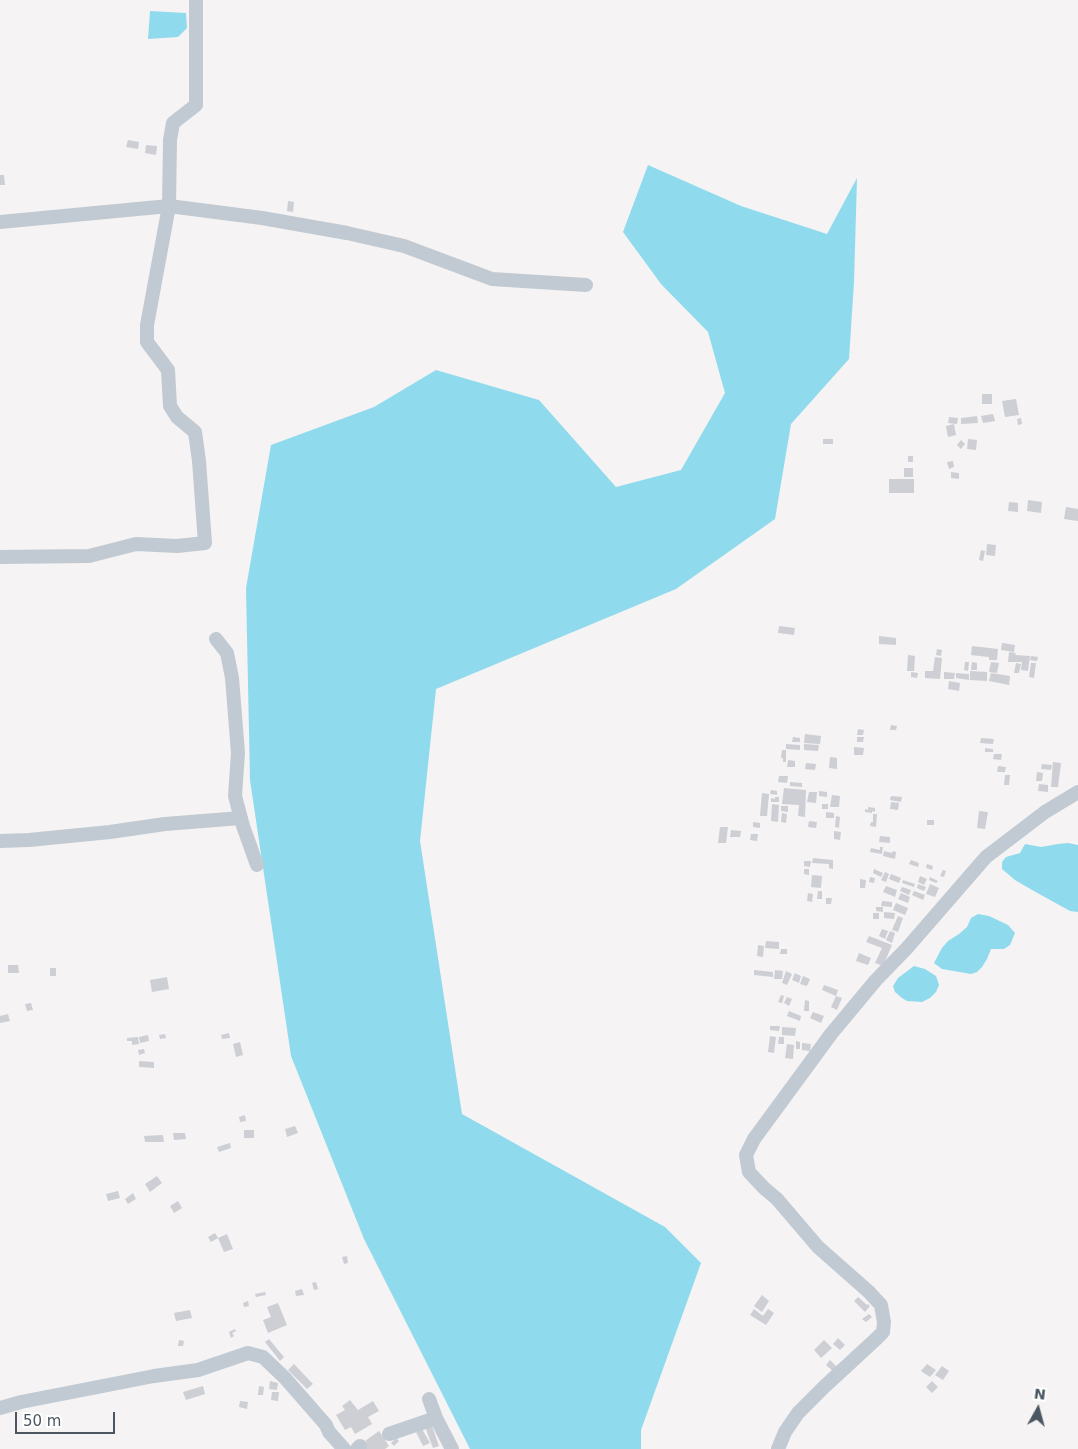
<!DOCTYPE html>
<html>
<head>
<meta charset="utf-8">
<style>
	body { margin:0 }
	#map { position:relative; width:1078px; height:1449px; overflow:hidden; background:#f5f3f3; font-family:"DejaVu Sans",sans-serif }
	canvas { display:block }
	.north { position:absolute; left:1013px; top:1384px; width:50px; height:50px; -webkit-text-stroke:4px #fff; paint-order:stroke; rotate:7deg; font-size:14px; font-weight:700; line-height:20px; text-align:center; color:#4a5661 }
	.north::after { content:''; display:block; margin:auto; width:18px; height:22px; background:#4a5661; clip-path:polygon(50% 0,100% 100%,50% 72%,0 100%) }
	.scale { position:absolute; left:15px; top:1412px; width:100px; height:22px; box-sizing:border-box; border:2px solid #4a5661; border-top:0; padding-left:6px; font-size:15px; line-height:18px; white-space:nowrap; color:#4a5661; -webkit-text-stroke:4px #fff; paint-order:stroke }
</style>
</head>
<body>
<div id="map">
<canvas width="1078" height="1449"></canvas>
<div class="north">N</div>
<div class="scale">50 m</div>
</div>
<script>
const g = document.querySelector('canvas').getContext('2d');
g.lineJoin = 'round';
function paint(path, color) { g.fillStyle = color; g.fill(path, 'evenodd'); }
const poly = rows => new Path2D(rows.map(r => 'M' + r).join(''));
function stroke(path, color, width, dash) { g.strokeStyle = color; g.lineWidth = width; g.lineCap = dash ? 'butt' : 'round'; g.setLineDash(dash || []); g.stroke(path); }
paint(poly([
	[150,11,186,13,187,28,178,37,148,39],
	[648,165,741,206,827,234,857,178,854,282,849,359,791,424,775,519,676,589,436,689,420,841,462,1114,665,1227,701,1263,641,1430,641,1449,470,1449,364,1239,291,1056,250,780,246,588,271,445,374,407,436,370,539,400,616,487,681,470,725,393,708,332,661,284,623,232],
	[1068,843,1078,845,1078,912,1070,911,1032,890,1015,880,1002,869,1002,862,1006,857,1020,853,1025,844,1041,847,1058,844],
	[978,914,989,916,1008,925,1015,933,1010,945,1004,949,991,949,987,959,982,967,977,972,971,974,942,969,934,963,942,948,948,941,959,934,967,927,971,918],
	[914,966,925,969,936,976,939,985,936,992,930,998,922,1002,907,1001,902,998,895,992,893,986,898,978]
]), '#90daee');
paint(poly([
	[128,140,139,142,138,149,126,147],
	[146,145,157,146,156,155,145,153],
	[0,175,4,175,5,185,0,185],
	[288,201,294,202,293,212,287,211],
	[982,394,992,394,992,404,982,404],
	[1016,399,1019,415,1005,417,1002,401],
	[993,414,995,421,983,423,981,416],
	[977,416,978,423,961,424,961,418],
	[949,417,958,418,957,424,948,423],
	[1021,418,1022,424,1018,425,1017,419],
	[954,424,956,435,948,437,946,426],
	[823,439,833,439,833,444,823,444],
	[968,439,977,440,976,450,967,449],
	[961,440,965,444,961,449,957,445],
	[908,456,913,456,913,462,908,462],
	[953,461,954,467,949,469,947,462],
	[904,468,913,468,913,477,904,477],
	[951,472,959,473,959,479,951,478],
	[889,479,914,479,914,493,889,493],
	[1028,500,1042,502,1041,513,1027,511],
	[1009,502,1018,503,1018,512,1008,511],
	[1066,507,1078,509,1078,521,1064,519],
	[987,544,996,545,995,556,986,555],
	[981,550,985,551,983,561,979,560],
	[779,626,795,628,794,635,778,633],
	[879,636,896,638,896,645,879,644],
	[1002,643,1015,645,1014,652,1001,650],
	[972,646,998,649,997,660,989,660,989,657,971,655],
	[937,649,942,650,941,656,936,655],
	[1009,652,1016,653,1015,655,1030,656,1028,671,1021,670,1022,662,1008,662],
	[908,655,915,656,914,671,907,671],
	[1031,656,1038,657,1037,661,1030,660],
	[935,657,942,658,940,679,925,678,925,671,933,671],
	[965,662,969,662,968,671,964,670],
	[972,662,977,663,977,670,971,670],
	[991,662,999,663,997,673,989,672],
	[1016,663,1021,664,1019,673,1014,673],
	[1031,663,1036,663,1034,678,1029,677],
	[970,671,987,672,987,681,970,680],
	[911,672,918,673,917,678,911,677],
	[944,672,955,673,954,679,944,679],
	[956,673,969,674,969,680,956,678],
	[991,673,1010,676,1009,685,989,681],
	[949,681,960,683,959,691,948,689],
	[891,725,897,726,896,730,890,730],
	[858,729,864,730,863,735,857,735],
	[805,734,821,736,820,744,804,743],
	[793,737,800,738,800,742,792,742],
	[857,737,864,737,863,742,857,742],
	[981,738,994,739,993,744,980,743],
	[786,744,800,745,800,750,786,749],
	[804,744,819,745,818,751,804,750],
	[854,747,864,748,863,755,854,755],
	[985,748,993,749,993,752,985,752],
	[782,750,786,750,786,762,783,762,783,758,781,758],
	[994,754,1002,754,1001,760,993,759],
	[830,757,837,758,837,769,829,768],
	[788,760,795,761,795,767,787,767],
	[1053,762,1061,763,1058,787,1051,787],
	[806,763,816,764,815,770,805,769],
	[1042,764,1052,765,1051,770,1041,769],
	[998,766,1006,767,1005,772,997,772],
	[1037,772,1043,773,1042,781,1036,781],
	[1005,775,1010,775,1009,785,1004,785],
	[779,776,788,776,787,783,778,782],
	[790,782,802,783,802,787,790,786],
	[1039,784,1048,785,1048,792,1038,791],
	[784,788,806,790,805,817,798,816,799,805,782,804],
	[771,790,777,791,777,795,770,794],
	[819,791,827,792,827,797,819,796],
	[809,792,817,792,816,803,807,802],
	[762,793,769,794,767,816,760,816],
	[832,795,840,796,839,807,830,807],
	[891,796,902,797,901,802,890,800],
	[775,797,779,797,779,802,771,802,771,798,775,799],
	[891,802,899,803,898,810,890,809],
	[772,804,779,805,778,822,771,821],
	[822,804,828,804,828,809,822,809],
	[781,806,788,806,788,812,781,811],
	[868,807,875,808,875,812,872,811,872,813,865,812,865,809,868,810],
	[979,811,988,812,985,829,977,828],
	[826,812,834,813,834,818,826,818],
	[782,813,787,814,786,823,781,822],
	[873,814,877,814,876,827,870,826,871,822,873,822],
	[836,816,840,817,839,828,835,827],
	[927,820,934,820,934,825,927,825],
	[809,821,817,822,816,828,808,827],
	[753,822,760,823,760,828,753,827],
	[720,827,728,827,726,843,718,843],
	[731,830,741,831,740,837,730,837],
	[834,831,841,832,840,840,834,839],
	[751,834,758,834,757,841,750,840],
	[880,836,890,837,890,843,879,842],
	[880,847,883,847,882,854,870,852,871,848,880,850],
	[884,851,892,853,893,851,896,852,895,859,883,856],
	[813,858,833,860,833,869,829,868,829,864,812,863],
	[911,860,919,863,918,867,909,864],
	[804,861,811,861,810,867,804,866],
	[927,864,933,866,932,870,926,868],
	[804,869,809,869,809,875,804,874],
	[874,869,883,873,881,877,873,873],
	[943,870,946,871,944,877,940,876],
	[885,872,889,874,886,882,881,880],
	[891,874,901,878,899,883,889,879],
	[812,875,822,876,821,888,811,887],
	[920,876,927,879,924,885,918,882],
	[870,877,875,878,874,883,869,882],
	[930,877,938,881,936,883,929,880],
	[860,879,866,880,865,888,860,888],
	[903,880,915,884,914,887,902,883],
	[918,884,926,887,924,891,917,888],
	[930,884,939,888,935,897,926,894],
	[886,886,897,890,895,897,883,892],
	[902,887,911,890,909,895,900,891],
	[818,891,822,891,822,899,817,899],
	[914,891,925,895,923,900,912,895],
	[808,893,813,894,812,902,807,901],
	[901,893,910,897,908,903,898,899],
	[826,898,832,898,831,904,826,904],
	[882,901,892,902,892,907,881,906],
	[896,903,908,908,905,915,893,910],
	[876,907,883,907,883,912,876,911],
	[884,912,895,913,894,919,884,918],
	[873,913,879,913,879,919,873,919],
	[898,916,903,918,898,932,892,930],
	[882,929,888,931,885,939,879,936],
	[890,931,895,933,892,943,886,940],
	[869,936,892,945,883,966,875,963,882,948,866,942],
	[766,941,779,942,779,949,765,948],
	[758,945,764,946,763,957,757,956],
	[781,949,787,949,787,954,780,954],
	[859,953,871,958,868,965,856,961],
	[8,965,18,965,19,973,8,973],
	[50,968,56,968,56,976,50,976],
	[754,970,773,972,773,977,754,975],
	[775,970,783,971,782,979,774,979],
	[786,971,792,974,787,985,782,983],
	[795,973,801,976,799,983,792,980],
	[803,976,810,979,807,986,800,984],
	[167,977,169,989,152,992,150,980],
	[824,985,838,990,836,996,822,990],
	[781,995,784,996,782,1003,778,1002],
	[836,996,842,998,837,1010,831,1007],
	[787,997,792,999,789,1006,784,1003],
	[805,1000,809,1001,809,1011,804,1011],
	[31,1003,33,1010,27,1011,25,1004],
	[789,1011,801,1016,800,1021,787,1016],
	[813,1012,824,1016,821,1023,810,1018],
	[8,1014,10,1021,0,1023,0,1016],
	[770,1026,780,1026,779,1031,770,1030],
	[782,1027,796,1028,795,1036,782,1035],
	[229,1033,230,1038,222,1039,221,1035],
	[165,1034,166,1038,160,1039,159,1035],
	[148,1035,149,1041,140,1043,139,1037],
	[770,1036,776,1037,774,1053,768,1052],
	[138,1037,139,1044,132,1045,132,1041,127,1041,127,1038],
	[779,1037,784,1037,784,1044,778,1044],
	[796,1041,800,1042,800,1049,796,1049],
	[240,1042,243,1055,236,1057,233,1044],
	[802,1043,811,1044,810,1051,802,1050],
	[787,1044,794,1045,793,1059,785,1058],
	[144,1049,145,1053,139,1055,138,1050],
	[139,1061,154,1062,154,1068,139,1067],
	[245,1115,246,1121,240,1122,239,1117],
	[295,1126,298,1133,287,1137,285,1129],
	[244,1130,254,1130,254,1138,244,1138],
	[173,1133,185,1133,186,1139,174,1140],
	[163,1135,164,1142,145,1142,144,1136],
	[230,1143,231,1148,219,1152,217,1147],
	[157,1176,162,1183,150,1192,145,1184],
	[118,1191,120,1198,108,1201,106,1194],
	[133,1193,136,1199,128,1204,125,1199],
	[178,1201,182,1208,174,1213,170,1206],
	[215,1233,218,1238,211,1242,208,1237],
	[227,1234,233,1249,224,1252,218,1238],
	[347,1256,348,1263,344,1264,342,1257],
	[316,1282,318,1289,314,1290,312,1283],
	[302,1289,304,1295,296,1296,295,1291],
	[265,1292,266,1295,256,1297,255,1294],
	[762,1295,769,1301,762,1312,754,1306],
	[858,1297,867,1305,868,1304,870,1306,865,1312,854,1301],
	[248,1301,249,1306,244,1307,243,1303],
	[278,1303,287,1325,268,1333,263,1320,271,1317,267,1307],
	[754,1309,763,1316,768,1309,774,1313,766,1325,750,1315],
	[190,1310,192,1318,176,1321,174,1313],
	[869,1314,872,1317,866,1322,862,1319],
	[235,1329,236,1331,232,1333,234,1336,231,1338,229,1332],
	[838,1338,845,1345,840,1350,833,1344],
	[269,1339,284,1357,280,1361,265,1342],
	[179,1340,184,1341,183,1346,178,1346],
	[824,1340,832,1348,821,1358,814,1350],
	[830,1360,838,1368,834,1372,826,1365],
	[294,1364,313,1384,307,1389,288,1370],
	[927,1364,936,1370,930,1377,921,1371],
	[942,1366,949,1371,943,1380,935,1375],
	[270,1381,278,1383,277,1390,269,1389],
	[932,1381,938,1387,932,1393,926,1387],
	[203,1386,205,1394,186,1400,183,1392],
	[259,1386,264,1387,263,1395,258,1395],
	[272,1392,279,1392,278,1401,271,1400],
	[350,1400,358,1410,373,1401,379,1411,368,1417,372,1424,355,1434,351,1427,345,1430,336,1415,345,1410,342,1406],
	[240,1401,248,1402,247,1409,239,1407],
	[431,1423,439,1446,433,1448,425,1427],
	[421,1427,430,1443,423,1446,415,1430],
	[379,1431,389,1446,385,1449,362,1449,360,1446,367,1442,365,1441],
	[396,1438,399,1441,394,1446,391,1443]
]), '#cdcfd5');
stroke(poly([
	[196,0,196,105,173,123,170,140,169,206,262,218,347,233,404,246,492,279,586,285],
	[0,222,169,206,147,325,147,342,168,370,170,406,177,417,195,432,199,461,205,543,177,546,136,544,89,556,0,557],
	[216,639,227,653,232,678,238,753,235,796,243,826,257,865],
	[0,841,29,840,110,832,165,824,241,818],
	[0,1408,21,1402,154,1376,198,1370,248,1353,263,1357,285,1378,326,1425,329,1432,344,1449],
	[436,1418,452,1449],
	[389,1434,436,1418,429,1399],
	[357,1449,360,1446],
	[778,1449,785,1432,798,1413,824,1387,876,1339,883,1332,884,1322,881,1305,869,1292,818,1247,777,1199,764,1188,749,1172,746,1155,754,1139,831,1034,876,980,907,948,986,857,1045,812,1078,792]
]), '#c1cad2', 14);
</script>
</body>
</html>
